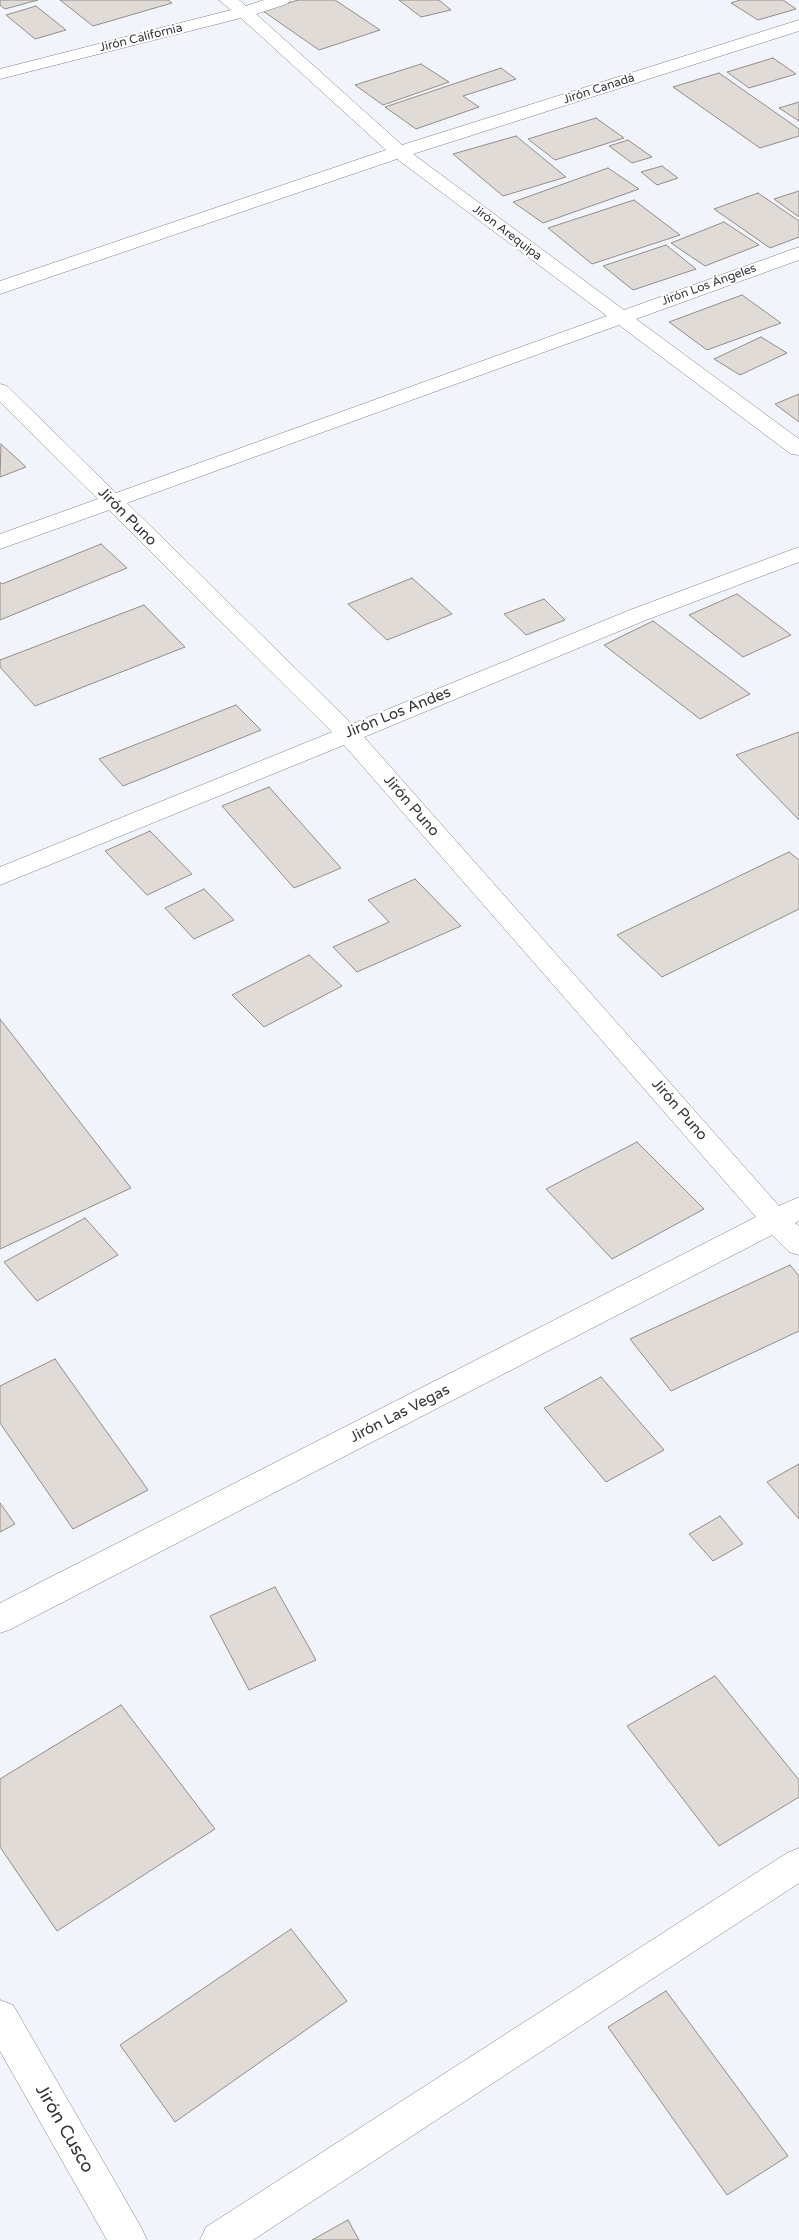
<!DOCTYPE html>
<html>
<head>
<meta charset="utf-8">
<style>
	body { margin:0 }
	canvas { display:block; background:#f1f5fb }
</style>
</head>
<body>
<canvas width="799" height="2240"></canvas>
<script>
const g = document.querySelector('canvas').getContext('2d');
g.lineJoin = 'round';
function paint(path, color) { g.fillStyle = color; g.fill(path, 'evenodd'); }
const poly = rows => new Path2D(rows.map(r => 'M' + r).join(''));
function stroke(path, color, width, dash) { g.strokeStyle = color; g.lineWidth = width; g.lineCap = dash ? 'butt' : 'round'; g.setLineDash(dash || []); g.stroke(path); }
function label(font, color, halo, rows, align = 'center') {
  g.font = font + ' "Varela Round",sans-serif'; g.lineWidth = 4; g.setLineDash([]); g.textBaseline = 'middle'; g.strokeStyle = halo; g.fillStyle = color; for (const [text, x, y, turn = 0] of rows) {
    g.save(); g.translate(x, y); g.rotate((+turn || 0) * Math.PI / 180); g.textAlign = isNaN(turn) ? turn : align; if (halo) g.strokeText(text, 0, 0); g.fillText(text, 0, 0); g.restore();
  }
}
const building = poly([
	[0,0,38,0,5,9,0,5,0,0],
	[60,0,168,0,172,3,93,26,60,0],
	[298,0,335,0,380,30,319,50,263,11,298,0],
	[399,0,439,0,451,10,421,17,399,0],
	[740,0,783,0,796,9,758,20,731,3,740,0],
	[36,6,66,30,35,39,6,15,36,6],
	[773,58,796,74,749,88,727,72,773,58],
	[421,64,449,82,383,105,355,85,421,64],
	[501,68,516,79,463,96,479,107,416,129,385,107,501,68],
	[719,73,799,129,799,136,760,148,673,87,719,73],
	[799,102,799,121,779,108,799,102],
	[596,118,624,138,555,160,528,139,596,118],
	[516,136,566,177,503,196,453,154,516,136],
	[628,140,652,157,632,163,609,146,628,140],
	[662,166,678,178,657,185,641,172,662,166],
	[608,168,639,189,543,223,513,202,608,168],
	[799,191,799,217,774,199,799,191],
	[758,193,799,221,799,237,770,248,714,209,758,193],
	[634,200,680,235,592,264,548,228,634,200],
	[724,222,759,245,705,266,671,243,724,222],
	[666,245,696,269,633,290,603,266,666,245],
	[742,295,781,323,707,350,669,322,742,295],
	[761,337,787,353,740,375,714,359,761,337],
	[799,394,799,422,775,404,799,394],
	[1,444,26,467,0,477,1,444],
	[101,544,127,568,0,620,0,582,2,584,101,544],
	[412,578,452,614,387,640,348,604,412,578],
	[737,594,791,635,743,657,689,615,737,594],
	[544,599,565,620,526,635,504,614,544,599],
	[144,605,185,647,35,706,0,667,0,660,144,605],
	[653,621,750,694,700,719,604,645,653,621],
	[236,705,261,730,123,786,99,759,236,705],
	[799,732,799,820,736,755,799,732],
	[269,787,341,868,294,888,222,806,269,787],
	[150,831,192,874,147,895,105,851,150,831],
	[789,852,799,860,799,909,662,977,617,935,789,852],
	[415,879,461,926,357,972,333,947,389,922,368,900,415,879],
	[204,889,234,920,194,939,165,908,204,889],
	[309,955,342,986,264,1027,232,995,309,955],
	[0,1019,131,1188,0,1249,0,1019],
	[637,1142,704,1209,612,1259,546,1189,637,1142],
	[85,1218,118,1255,37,1301,4,1262,85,1218],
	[790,1265,799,1276,799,1331,671,1391,630,1339,790,1265],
	[55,1359,148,1490,73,1529,0,1423,0,1386,55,1359],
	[601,1377,664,1450,606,1482,544,1408,601,1377],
	[799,1464,799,1519,767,1482,799,1464],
	[0,1503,15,1524,0,1532,0,1503],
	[720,1516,743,1544,713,1561,689,1534,720,1516],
	[275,1587,316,1660,249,1690,210,1616,275,1587],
	[715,1676,799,1780,799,1797,719,1846,627,1726,715,1676],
	[121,1705,215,1829,57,1931,0,1847,0,1779,121,1705],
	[291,1929,347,2001,175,2122,120,2045,291,1929],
	[666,1991,788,2156,727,2195,608,2027,666,1991],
	[348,2220,359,2240,312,2240,348,2220]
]);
paint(building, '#e1dbd7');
stroke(building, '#928d88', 1);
const street = poly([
	[219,0,239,0,246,6,264,0,290,0,287,4,256,14,402,145,799,20,799,31,413,154,624,310,799,247,799,260,636,319,799,439,799,455,791,454,619,325,127,503,352,724,630,610,799,547,799,562,646,620,364,737,779,1206,799,1197,799,1221,795,1223,799,1226,799,1255,789,1252,772,1235,11,1629,0,1633,0,1603,756,1217,344,745,0,885,0,867,332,732,109,510,0,549,0,534,98,499,0,402,0,384,7,386,116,493,607,316,397,159,0,294,0,281,386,150,241,18,0,79,0,69,231,10,219,0],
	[799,1848,799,1883,253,2240,200,2240,206,2227,787,1853,799,1848],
	[0,2000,13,2005,141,2227,147,2240,107,2240,0,2051,0,2000]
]);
stroke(street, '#7e8287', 1);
paint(street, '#fff');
label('12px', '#333437', '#fff', [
	["Jirón California",141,38,-14],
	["Jirón Canadá",599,89,-18],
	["Jirón Arequipa",507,233,37],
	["Jirón Los Ángeles",709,285,-20]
]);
label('15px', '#333437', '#fff', [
	["Jirón Puno",127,517,45],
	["Jirón Los Andes",398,713,-22],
	["Jirón Puno",411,806,49],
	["Jirón Puno",679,1110,49],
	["Jirón Las Vegas",400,1414,-27]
]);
label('18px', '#333437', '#fff', [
	["Jirón Cusco",64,2129,60]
]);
</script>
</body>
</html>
